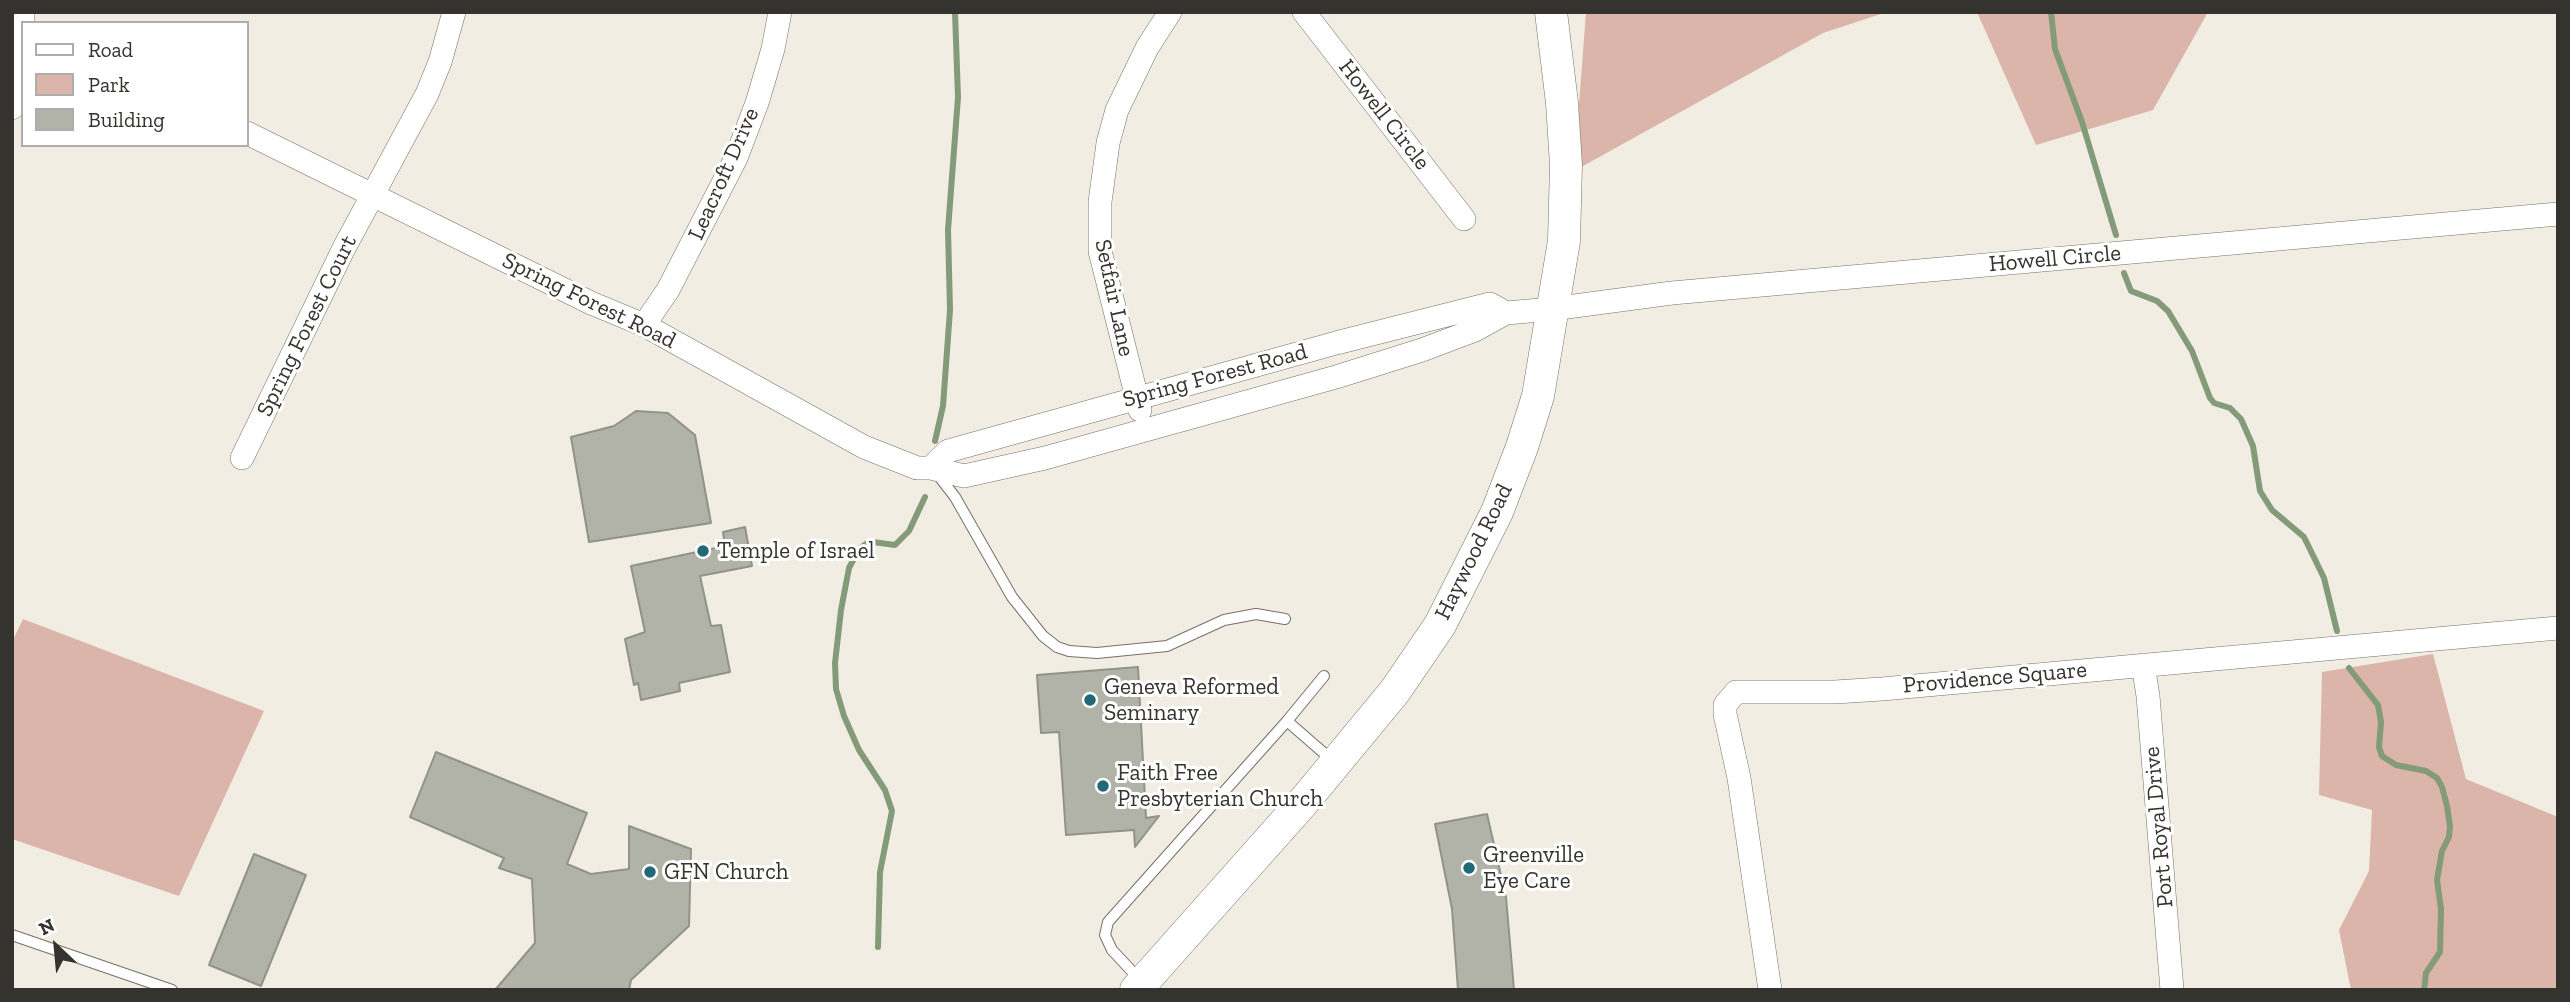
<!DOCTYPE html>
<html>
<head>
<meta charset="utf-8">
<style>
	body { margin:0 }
	#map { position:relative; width:2570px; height:1002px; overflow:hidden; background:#f2ede2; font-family:"Zilla Slab",serif }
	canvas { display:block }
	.frame { position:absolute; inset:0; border:14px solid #35332f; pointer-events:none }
	.legend { position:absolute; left:21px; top:21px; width:228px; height:126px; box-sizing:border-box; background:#fff; border:2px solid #aeadac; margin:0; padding:9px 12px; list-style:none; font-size:21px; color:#35332f }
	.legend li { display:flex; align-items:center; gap:14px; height:35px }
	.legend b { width:35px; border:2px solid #aeadac }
	.north { position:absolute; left:21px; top:911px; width:70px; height:70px; -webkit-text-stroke:5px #fff; paint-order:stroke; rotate:334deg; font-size:19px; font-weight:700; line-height:28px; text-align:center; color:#35332f }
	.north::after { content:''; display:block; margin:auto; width:24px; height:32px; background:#35332f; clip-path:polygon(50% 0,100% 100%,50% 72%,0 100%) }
</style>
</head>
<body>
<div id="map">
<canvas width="2570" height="1002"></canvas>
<div class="frame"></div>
<ul class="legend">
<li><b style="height:9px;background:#fff"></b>Road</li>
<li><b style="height:19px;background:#dbb5aa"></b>Park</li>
<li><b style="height:19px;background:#b2b3a8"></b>Building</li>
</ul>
<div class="north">N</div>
</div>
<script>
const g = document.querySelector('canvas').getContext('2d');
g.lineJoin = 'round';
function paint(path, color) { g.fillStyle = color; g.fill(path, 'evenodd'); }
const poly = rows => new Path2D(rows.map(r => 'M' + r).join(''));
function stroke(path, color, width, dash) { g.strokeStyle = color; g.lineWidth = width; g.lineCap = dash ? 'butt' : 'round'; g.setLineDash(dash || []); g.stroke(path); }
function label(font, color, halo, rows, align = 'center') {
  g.font = font + ' "Zilla Slab",serif'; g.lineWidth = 6; g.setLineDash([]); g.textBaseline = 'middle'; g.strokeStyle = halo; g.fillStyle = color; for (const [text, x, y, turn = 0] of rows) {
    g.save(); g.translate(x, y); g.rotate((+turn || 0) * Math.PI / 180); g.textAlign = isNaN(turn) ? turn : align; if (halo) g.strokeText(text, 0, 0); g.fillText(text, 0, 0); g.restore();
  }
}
paint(poly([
	[1586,12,1887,12,1823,33,1574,171],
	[1977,12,2208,12,2153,110,2036,145],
	[23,619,264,711,179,896,12,839,12,642],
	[2433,654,2466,779,2558,817,2558,990,2351,990,2339,930,2369,871,2372,810,2319,795,2322,672]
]), '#dbb5aa');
stroke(poly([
	[2051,12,2055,49,2082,122,2116,235],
	[2124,273,2131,291,2157,301,2168,311,2192,351,2210,398,2214,403,2230,408,2241,419,2253,446,2260,491,2272,510,2304,537,2324,578,2337,631],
	[935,441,943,406,950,310,948,230,958,97,955,12],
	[2349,668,2378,705,2381,722,2379,747,2382,756,2396,765,2426,771,2437,778,2442,787,2447,806,2450,826,2449,837,2442,851,2437,880,2441,909,2440,952,2426,973,2424,990],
	[878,947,880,872,892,811,885,790,859,750,844,716,836,689,835,663,841,610,849,568,859,549,866,544,873,542,895,545,909,531,925,497]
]), '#839b78', 6);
const building = poly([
	[636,411,668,413,695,435,711,523,589,542,571,437,614,426,636,411],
	[745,527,752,566,700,576,711,626,721,625,730,672,679,683,680,691,641,700,638,683,634,685,625,639,645,632,631,566,725,546,723,532,745,527],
	[1138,667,1146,818,1159,816,1135,847,1134,830,1066,835,1059,732,1041,733,1037,675,1138,667],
	[436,752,587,813,567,864,591,874,629,869,629,826,691,849,689,926,631,980,629,990,495,990,535,943,532,879,499,868,504,858,410,817,436,752],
	[1487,814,1506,897,1514,990,1458,990,1452,909,1435,824,1487,814],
	[254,854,306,875,261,986,209,965,254,854]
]);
paint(building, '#b2b3a8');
stroke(building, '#929388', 2);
const lane = poly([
	[938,475,955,497,1012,597,1043,636,1057,647,1069,651,1097,653,1167,646,1224,620,1256,614,1285,619],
	[1287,721,1333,761],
	[12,935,172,990],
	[1141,981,1112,950,1105,935,1108,922,1287,721,1324,676]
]);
const street = poly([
	[1304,12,1464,219],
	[12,108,19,75,23,12],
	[247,133,591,303,644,325,864,447,917,468,931,468,964,476,1045,458,1336,377,1422,350,1475,330,1506,313,1552,309,1672,293,2558,214],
	[644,325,668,290,736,158,757,103,773,49,780,12],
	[1140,410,1100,251,1100,202,1108,143,1117,110,1147,48,1170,12],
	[242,458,344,248,427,94,440,62,454,12],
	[931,468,948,451,1336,343,1490,304,1506,313],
	[2143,665,2148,696,2172,990],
	[1770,990,1739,778,1725,714,1725,705,1736,692,1835,692,1882,689,2558,628]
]);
const secondary = poly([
	[1136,990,1305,800,1395,691,1440,625,1497,512,1522,447,1538,396,1564,241,1566,165,1562,103,1551,12]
]);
stroke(lane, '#757167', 12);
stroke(street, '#757167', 24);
stroke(secondary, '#757167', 33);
stroke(lane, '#fff', 10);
stroke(street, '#fff', 23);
stroke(secondary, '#fff', 32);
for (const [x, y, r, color] of [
	[703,551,7,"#226977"],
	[1090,700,7,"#226977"],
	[1103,786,7,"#226977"],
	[1469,868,7,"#226977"],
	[650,872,7,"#226977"]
]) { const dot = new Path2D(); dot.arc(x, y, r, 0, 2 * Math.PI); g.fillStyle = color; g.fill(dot); stroke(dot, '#fff', 2.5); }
label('23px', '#35332f', '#fff', [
	["Howell Circle",1384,115,52],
	["Leacroft Drive",724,174,-66],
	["Howell Circle",2055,259,-5],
	["Setfair Lane",1114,298,78],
	["Spring Forest Road",589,301,26],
	["Spring Forest Court",307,326,-64],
	["Spring Forest Road",1215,376,-15],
	["Haywood Road",1474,552,-64],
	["Providence Square",1995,678,-5],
	["Port Royal Drive",2159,827,-95]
]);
label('23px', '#35332f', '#fff', [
	["Temple of Israel",717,551],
	["Geneva Reformed",1104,687],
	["Seminary",1104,713],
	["Faith Free",1117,773],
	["Presbyterian Church",1117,799],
	["Greenville",1483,855],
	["Eye Care",1483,881],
	["GFN Church",664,872]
], 'left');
</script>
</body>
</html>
